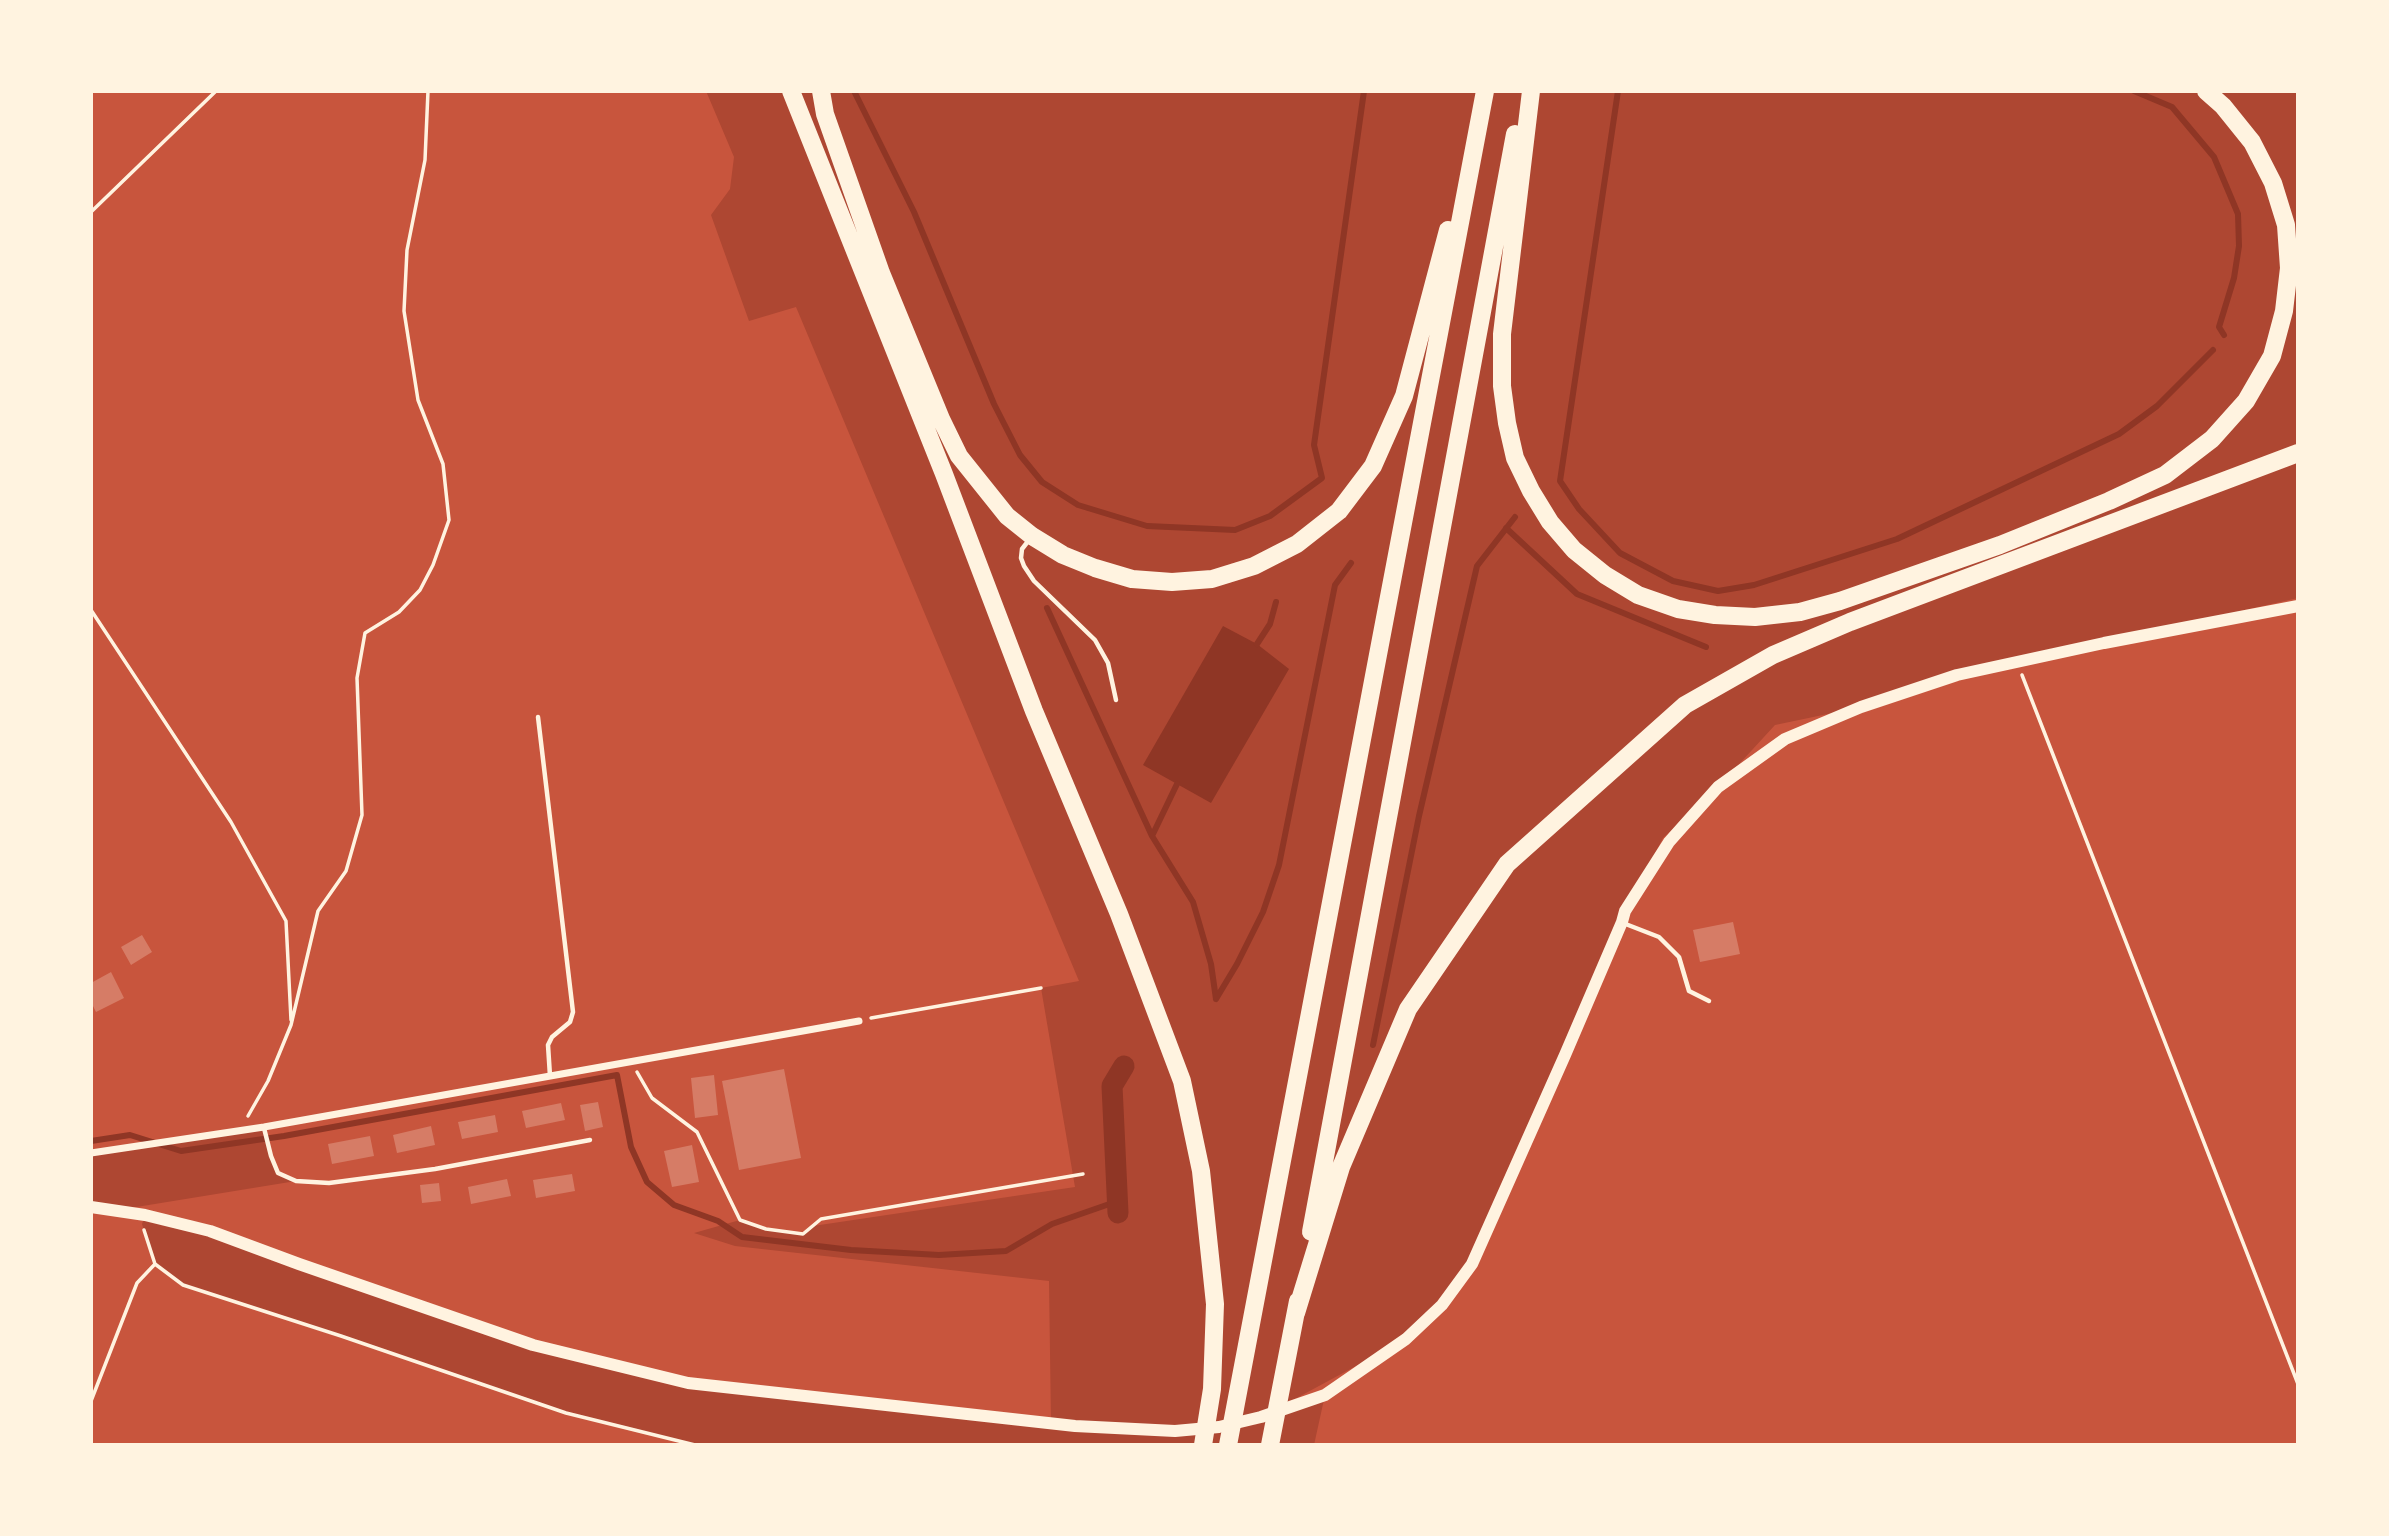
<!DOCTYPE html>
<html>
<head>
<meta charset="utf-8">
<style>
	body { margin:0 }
	#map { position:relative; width:2389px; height:1536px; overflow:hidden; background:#c8553d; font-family:"Noto Sans",sans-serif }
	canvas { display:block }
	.frame { position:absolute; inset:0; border:93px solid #fff3e0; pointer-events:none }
</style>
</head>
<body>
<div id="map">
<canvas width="2389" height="1536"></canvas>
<div class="frame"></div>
</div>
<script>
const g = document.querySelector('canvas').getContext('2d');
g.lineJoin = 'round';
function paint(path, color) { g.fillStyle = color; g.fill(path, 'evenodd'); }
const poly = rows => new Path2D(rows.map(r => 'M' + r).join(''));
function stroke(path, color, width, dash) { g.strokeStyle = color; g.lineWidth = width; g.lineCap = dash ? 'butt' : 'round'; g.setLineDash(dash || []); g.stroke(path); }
paint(poly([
	[706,91,2298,91,2298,598,1957,675,1861,707,1775,725,1718,787,1663,838,1625,911,1472,1264,1406,1339,1267,1414,1325,1395,1314,1445,695,1445,566,1413,183,1285,155,1264,142,1224,145,1215,474,1325,688,1383,1051,1423,1049,1281,735,1246,694,1233,740,1220,766,1229,803,1234,813,1226,1075,1187,1041,988,1079,981,796,307,749,321,711,215,730,189,734,157],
	[264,1127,278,1173,296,1181,118,1210,91,1207,91,1153]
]), '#ae4732');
paint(poly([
	[1223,626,1257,644,1289,669,1211,803,1143,765]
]), '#8f3625');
stroke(poly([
	[854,91,914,212,994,404,1020,455,1042,482,1078,505,1147,526,1235,530,1270,516,1322,478,1314,445,1364,91],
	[1618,91,1560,481,1579,509,1620,553,1673,581,1718,591,1754,585,1897,539,2119,434,2157,406,2213,350],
	[2134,91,2172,107,2214,157,2238,214,2239,246,2234,278,2219,327,2224,335],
	[1506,528,1577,594,1706,647],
	[1047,608,1152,836],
	[1257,644,1270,624,1276,602],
	[1177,784,1152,836,1193,902,1211,964,1216,999],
	[1216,999,1237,964,1263,912,1279,865,1335,585,1351,563],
	[1373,1045,1419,816,1477,566,1515,517],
	[91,1141,130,1135,181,1151,284,1136,617,1075,631,1147,647,1182,674,1205,718,1221,742,1237,851,1250,939,1255,1006,1251,1052,1224,1118,1201]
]), '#8f3625', 6);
stroke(poly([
	[1118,1213,1112,1086,1124,1066]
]), '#8f3625', 21);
paint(poly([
	[1733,922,1740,954,1700,962,1693,930],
	[142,935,152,952,131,965,121,947],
	[111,972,124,998,96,1012,91,1002,91,983],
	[784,1069,801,1158,739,1170,722,1081],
	[714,1075,718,1115,695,1118,691,1078],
	[598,1102,603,1127,585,1131,580,1105],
	[561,1103,565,1120,526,1128,522,1111],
	[495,1115,498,1132,462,1139,458,1122],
	[431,1126,435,1145,397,1153,393,1135],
	[370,1136,374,1156,332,1164,328,1144],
	[692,1145,699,1182,672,1187,664,1151],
	[572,1174,575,1191,536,1198,533,1180],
	[507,1179,511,1196,471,1204,468,1187],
	[439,1183,441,1201,422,1203,420,1185]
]), '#d67c66');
stroke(poly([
	[91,212,216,91],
	[91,610,231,822,286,921,291,1020],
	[2022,675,2298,1384],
	[871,1018,1041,988],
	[637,1072,652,1098,697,1132,740,1220,766,1229,803,1234,821,1219,1083,1174],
	[248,1116,268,1081,291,1025,318,911,346,871,362,815,357,678,365,633,399,612,420,590,433,565,449,520,443,464,418,400,404,311,407,250,425,160,428,91],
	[144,1230,155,1264,183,1285,341,1336,566,1413,695,1445],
	[91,1401,137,1283,155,1264]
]), '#fff3e0', 3.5);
stroke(poly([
	[1029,540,1022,549,1021,558,1024,566,1034,581,1095,640,1108,663,1116,700],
	[538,717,573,1012,570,1022,552,1037,548,1045,550,1076],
	[1623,923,1659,937,1679,957,1689,991,1709,1001],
	[264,1128,271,1156,278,1173,296,1181,329,1183,435,1169,590,1140]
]), '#fff3e0', 4.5);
stroke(poly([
	[91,1153,264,1127,859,1021]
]), '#fff3e0', 7);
stroke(poly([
	[91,1207,145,1215,210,1231,299,1264,533,1345,688,1383,1075,1426,1175,1431,1219,1427,1261,1417,1325,1395,1406,1339,1442,1305,1472,1264,1565,1055,1622,922,1625,911,1669,842,1718,787,1785,739,1861,707,1957,675,2104,643,2298,606]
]), '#fff3e0', 12);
stroke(poly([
	[791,91,944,474,1034,711,1119,914,1182,1081,1201,1171,1215,1304,1212,1389,1203,1445],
	[821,91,825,114,881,273,941,419,959,456,1007,516,1032,536,1063,555,1095,568,1132,579,1172,582,1212,579,1254,566,1297,544,1339,511,1373,466,1404,396,1448,230],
	[1531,91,1502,334,1502,386,1507,423,1515,458,1531,491,1550,522,1574,550,1605,575,1638,595,1678,609,1715,615,1755,617,1800,612,1840,601,2000,545,2109,501,2165,475,2212,439,2246,401,2272,356,2284,311,2289,268,2286,225,2273,183,2252,142,2223,106,2206,91],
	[1311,1232,1515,134],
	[1296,1313,1341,1167,1408,1009,1507,864,1685,705,1773,655,1850,622,2298,453],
	[1228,1445,1485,91],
	[1270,1445,1298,1301]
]), '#fff3e0', 18);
</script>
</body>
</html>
